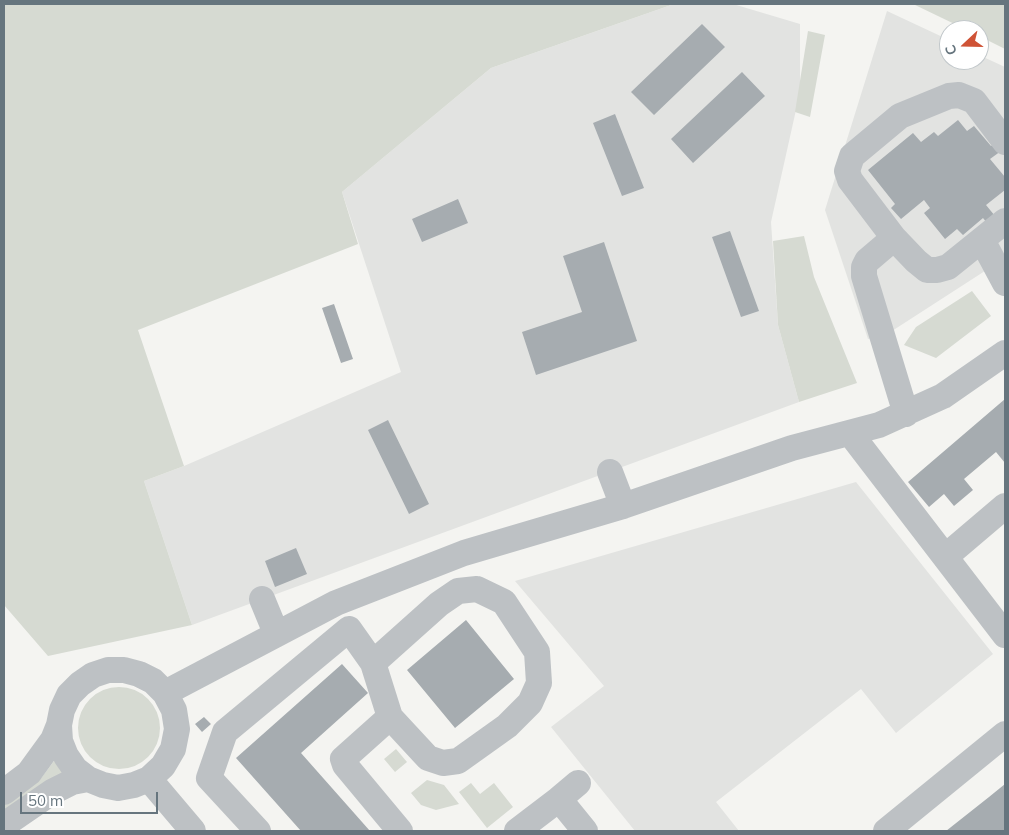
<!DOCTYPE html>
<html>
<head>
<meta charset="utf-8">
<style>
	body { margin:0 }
	#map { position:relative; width:1009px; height:835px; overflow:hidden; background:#f4f4f1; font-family:Mulish,sans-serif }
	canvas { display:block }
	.frame { position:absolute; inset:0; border:5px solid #66757e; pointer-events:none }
	.north { position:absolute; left:939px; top:20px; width:50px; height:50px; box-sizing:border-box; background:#fff; border:1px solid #c2c8cb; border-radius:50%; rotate:249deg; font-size:14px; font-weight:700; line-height:20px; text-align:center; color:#66757e }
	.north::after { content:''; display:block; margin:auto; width:18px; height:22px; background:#cf5336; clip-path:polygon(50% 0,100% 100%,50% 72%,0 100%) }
	.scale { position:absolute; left:20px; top:792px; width:138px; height:22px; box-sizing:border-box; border:2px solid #66757e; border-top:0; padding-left:6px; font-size:15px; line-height:18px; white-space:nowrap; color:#66757e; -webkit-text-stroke:4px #fff; paint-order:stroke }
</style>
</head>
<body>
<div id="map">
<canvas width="1009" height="835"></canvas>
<div class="frame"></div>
<div class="north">С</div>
<div class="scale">50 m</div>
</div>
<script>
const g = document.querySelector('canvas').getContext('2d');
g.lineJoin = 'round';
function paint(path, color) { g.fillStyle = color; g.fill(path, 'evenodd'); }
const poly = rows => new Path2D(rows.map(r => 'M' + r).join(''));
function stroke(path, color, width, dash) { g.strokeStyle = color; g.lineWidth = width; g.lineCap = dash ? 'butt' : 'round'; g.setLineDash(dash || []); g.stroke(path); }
paint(poly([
	[674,4,733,4,800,24,800,92,771,222,778,325,799,402,192,625,144,481,184,466,401,372,342,192,491,68],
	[887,11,949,40,949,60,979,60,979,55,1005,67,1005,258,892,331,868,339,825,210],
	[856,482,993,654,896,733,861,689,716,802,739,831,635,831,551,727,604,686,515,581]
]), '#e2e3e1');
paint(poly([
	[4,4,674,4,491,68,342,192,358,244,138,330,184,466,144,481,192,625,48,656,4,605],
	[913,4,1005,4,1005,49,979,36,979,30,967,30],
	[808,31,825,35,810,117,795,112],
	[804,236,814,277,857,383,799,402,778,325,773,241],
	[972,291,991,316,936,358,904,345,916,327],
	'78 728a41 41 0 1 1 82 0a41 41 0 1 1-82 0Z',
	[396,749,407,762,395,772,384,759],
	[57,757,71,775,4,816,4,805,42,777],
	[427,780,444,785,459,804,436,810,421,805,411,793],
	[471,783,480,794,494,783,513,807,487,828,459,792]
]), '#d6dad2');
paint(poly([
	[702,24,725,47,654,115,631,92],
	[742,72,765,96,693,163,671,139],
	[615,114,644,188,622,196,593,123],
	[958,120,967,131,974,126,991,146,995,143,1001,151,990,159,1005,177,1005,190,986,205,995,216,987,223,983,218,963,235,957,229,945,239,924,213,930,208,924,200,901,219,891,208,895,204,868,170,913,133,921,142,934,132,938,136],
	[458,199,468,223,422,242,412,219],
	[730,231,759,311,741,317,712,237],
	[604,242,637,341,536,375,522,332,582,312,563,256],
	[334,304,353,359,341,363,322,308],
	[1005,399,1005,463,996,452,964,479,973,490,954,506,944,494,929,507,908,482],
	[388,420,429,504,409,514,368,430],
	[296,548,307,574,275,587,265,561],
	[466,620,514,679,455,728,407,670],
	[342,664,368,693,301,753,370,831,301,831,236,758],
	[204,717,211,724,202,732,195,724],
	[1005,784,1004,831,946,831,989,797]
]), '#a6acb0');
stroke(poly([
	[1005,142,974,101,959,95,949,96,900,116,852,156,847,171,850,180,894,238,916,261,927,270,937,270,948,267,1005,221],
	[894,238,867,261,864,267,864,276,906,414],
	[982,240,1005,283],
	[850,433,1005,635],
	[610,472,623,506],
	[945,557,1005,506],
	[477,589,504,602,537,652,539,683,530,703,507,726,458,761,443,763,428,758,390,717,373,663,439,604,458,591,477,589],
	[262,599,276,633],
	[165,693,336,603,464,553,623,506,792,448,879,425,943,396,1005,353],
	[390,717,343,759,345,765,400,831],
	[149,779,193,831],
	[4,792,29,773,53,740,59,725],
	[559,799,578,783],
	[4,825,52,792,72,782,88,779,103,785,118,788,134,785,149,779,163,766,173,749,177,729,174,710,165,693,153,681,139,674,124,670,108,670,93,675,80,684,69,695,62,710,59,725,60,741,66,756,75,769,88,779],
	[258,831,209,778,225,732,349,629,373,663],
	[517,831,559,799,585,831],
	[886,831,1005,734]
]), '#bdc1c4', 26);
</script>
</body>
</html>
